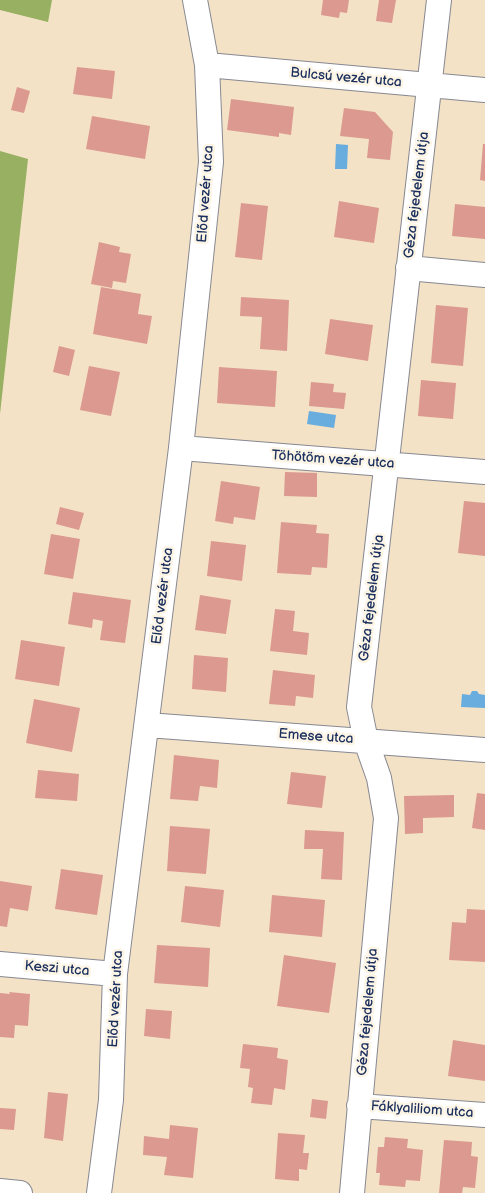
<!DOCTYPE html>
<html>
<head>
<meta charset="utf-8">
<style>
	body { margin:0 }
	canvas { display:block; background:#f3e2c5 }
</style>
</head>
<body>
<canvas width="485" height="1193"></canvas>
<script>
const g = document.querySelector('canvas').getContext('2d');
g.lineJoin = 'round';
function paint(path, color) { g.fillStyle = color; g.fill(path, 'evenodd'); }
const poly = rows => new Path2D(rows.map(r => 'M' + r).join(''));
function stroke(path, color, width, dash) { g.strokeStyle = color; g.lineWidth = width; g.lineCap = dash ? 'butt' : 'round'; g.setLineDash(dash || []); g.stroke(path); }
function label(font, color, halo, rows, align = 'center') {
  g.font = font + ' "Balsamiq Sans",sans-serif'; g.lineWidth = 5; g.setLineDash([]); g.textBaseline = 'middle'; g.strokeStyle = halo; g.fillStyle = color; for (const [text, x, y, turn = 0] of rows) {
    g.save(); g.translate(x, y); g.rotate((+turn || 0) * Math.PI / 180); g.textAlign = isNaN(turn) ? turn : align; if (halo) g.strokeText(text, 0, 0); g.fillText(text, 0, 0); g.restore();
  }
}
paint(poly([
	[0,0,52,0,48,22,0,10],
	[0,151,28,159,0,414]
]), '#97b062');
paint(poly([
	[336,144,348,145,347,169,335,169],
	[309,411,336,415,334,428,307,424],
	[472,691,477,691,479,694,485,695,485,708,461,707,462,694,470,695]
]), '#68addd');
paint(poly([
	[323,0,349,0,347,13,340,12,339,18,321,15],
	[379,0,396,0,392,23,376,21],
	[77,67,115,71,112,99,73,94],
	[17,87,30,91,24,113,11,110],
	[231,99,294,107,291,135,279,133,279,137,227,130],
	[344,108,375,112,393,132,390,160,367,158,369,139,340,136],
	[92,116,150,126,145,159,86,149],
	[483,144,485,144,485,181,480,180],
	[339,201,379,208,374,243,334,237],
	[241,203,268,206,262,260,235,257],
	[455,204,485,207,485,239,452,236],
	[99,242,120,247,119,252,131,254,126,283,113,281,112,288,91,284],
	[101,287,141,294,138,314,152,316,147,344,93,334],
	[241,297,289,300,287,351,260,349,262,317,240,316],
	[436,305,468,308,463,366,431,363],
	[330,319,373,325,368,361,325,354],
	[59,346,75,350,69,376,53,372],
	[89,366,120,372,111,416,80,410],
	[219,367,277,371,275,407,217,403],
	[421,380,456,383,453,419,418,416],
	[311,382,334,384,333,392,346,393,344,409,309,406],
	[285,472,317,473,317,497,284,496],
	[221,481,260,487,255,520,234,517,233,524,215,521],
	[464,501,485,503,485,556,458,553],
	[60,507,84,513,79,530,56,524],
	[281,522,317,525,316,533,329,534,327,568,312,567,311,575,277,573],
	[51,534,80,539,73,579,44,574],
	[211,541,246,545,242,581,207,576],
	[73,592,131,600,125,643,100,640,103,621,93,619,92,628,68,624],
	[200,595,231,600,226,634,195,630],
	[275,609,295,611,293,631,309,633,307,655,270,651],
	[21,640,65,647,59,686,15,679],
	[194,655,228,658,226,692,192,689],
	[273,670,315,675,313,698,296,696,295,706,269,704],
	[34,699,80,708,72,752,26,743],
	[174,755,219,760,217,788,200,786,198,801,170,799],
	[38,770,79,774,77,801,35,798],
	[291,772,326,776,322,808,287,804],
	[477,793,485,794,485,830,472,828],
	[454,795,454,817,423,818,423,833,405,834,404,796],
	[170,826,210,829,206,874,167,871],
	[305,830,344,832,342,880,321,879,323,849,304,849],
	[61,869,103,875,97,915,55,909],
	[0,881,32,886,28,911,10,908,7,927,0,926],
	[185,886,224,890,220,927,181,922],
	[272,895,325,900,322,937,269,932],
	[467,909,485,910,485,962,449,960,452,922,466,923],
	[157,945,210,948,208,987,154,983],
	[284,955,336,963,329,1013,277,1006],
	[9,992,30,994,28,1026,15,1025,14,1038,0,1037,0,993,10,994],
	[146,1009,172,1011,170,1039,144,1036],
	[453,1040,485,1045,485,1081,448,1076],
	[243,1044,278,1048,277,1058,288,1060,285,1090,274,1088,272,1105,251,1103,253,1088,248,1087,250,1069,240,1068],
	[48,1092,68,1094,63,1141,44,1138],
	[312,1099,328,1101,326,1119,310,1117],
	[0,1108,16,1109,14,1130,0,1129],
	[170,1125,198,1128,193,1178,164,1175,167,1157,143,1155,144,1136,169,1139],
	[278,1133,305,1135,303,1153,309,1153,307,1170,299,1169,299,1181,275,1179],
	[385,1137,408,1139,407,1148,423,1150,420,1181,406,1180,405,1187,379,1185,380,1173,376,1173,378,1147,384,1147],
	[444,1140,472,1142,471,1156,478,1157,475,1188,463,1187,462,1193,439,1193]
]), '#dc998f');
const street = poly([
	[207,65,485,90],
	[408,268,485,275],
	[181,448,485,472],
	[147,725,485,750],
	[0,964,115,974],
	[359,1106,485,1115],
	[0,1191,20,1193],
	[99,1193,111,1100,115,974,181,448,211,162,207,65,195,0],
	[352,1193,386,818,379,778,366,741,359,707,439,0]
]);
stroke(street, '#878892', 26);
stroke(street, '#fff', 24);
label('14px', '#1b2f5e', '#fcf5e5', [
	["Bulcsú vezér utca",346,78,5],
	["Előd vezér utca",206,194,-86],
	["Géza fejedelem útja",417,195,-83],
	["Töhötöm vezér utca",333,460,4],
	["Előd vezér utca",163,596,-83],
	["Géza fejedelem útja",372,598,-83],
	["Emese utca",316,737,4],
	["Keszi utca",57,969,5],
	["Előd vezér utca",116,999,-87],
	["Géza fejedelem útja",368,1012,-85],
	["Fáklyaliliom utca",422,1110,4]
]);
</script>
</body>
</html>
